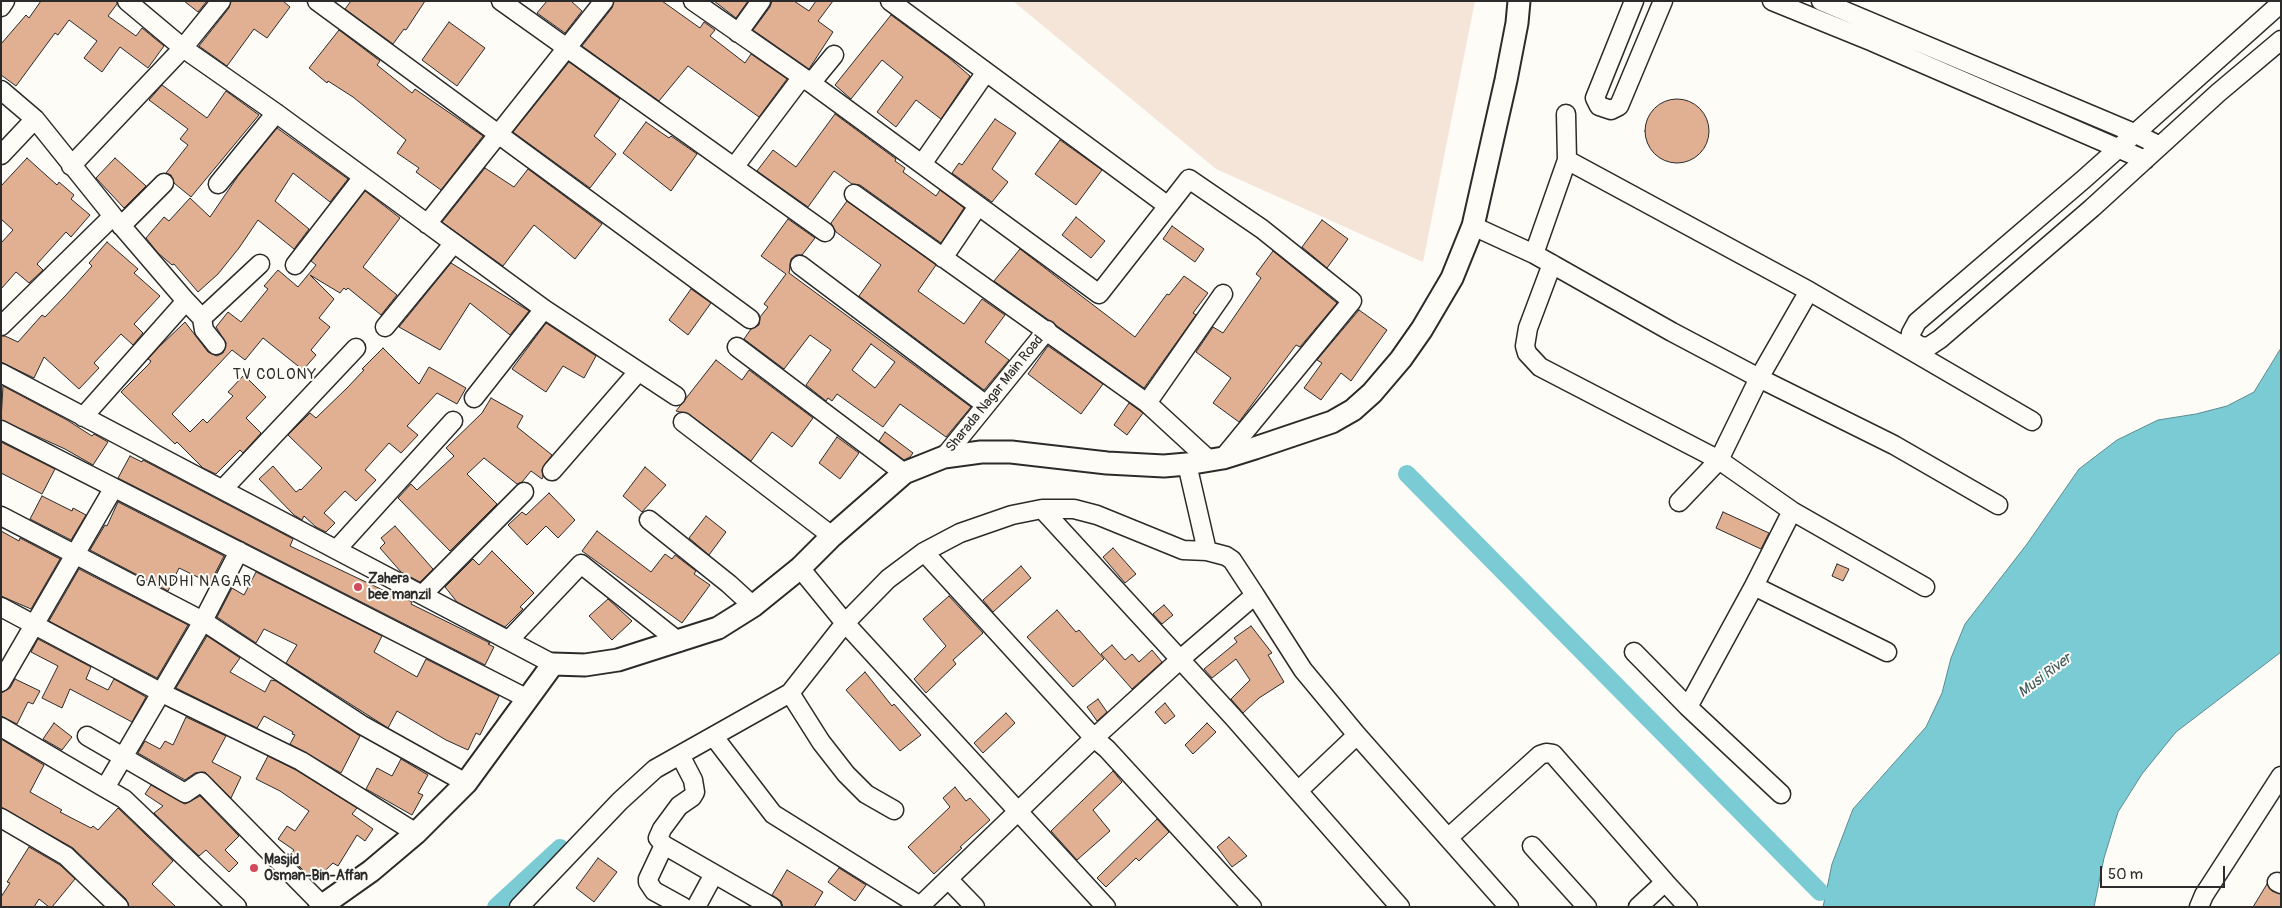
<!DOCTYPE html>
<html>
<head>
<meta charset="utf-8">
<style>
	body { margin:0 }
	#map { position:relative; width:2282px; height:908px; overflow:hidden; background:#fdfcf7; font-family:Pangolin,sans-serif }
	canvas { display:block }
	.frame { position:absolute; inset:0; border:2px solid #2b2b2b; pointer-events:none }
	.scale { position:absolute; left:2100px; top:866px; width:125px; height:22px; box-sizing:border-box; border:2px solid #2b2b2b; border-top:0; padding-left:6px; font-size:15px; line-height:18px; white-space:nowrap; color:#2b2b2b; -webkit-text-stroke:4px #fdfcf7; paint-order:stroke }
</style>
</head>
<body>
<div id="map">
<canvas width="2282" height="908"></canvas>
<div class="frame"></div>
<div class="scale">50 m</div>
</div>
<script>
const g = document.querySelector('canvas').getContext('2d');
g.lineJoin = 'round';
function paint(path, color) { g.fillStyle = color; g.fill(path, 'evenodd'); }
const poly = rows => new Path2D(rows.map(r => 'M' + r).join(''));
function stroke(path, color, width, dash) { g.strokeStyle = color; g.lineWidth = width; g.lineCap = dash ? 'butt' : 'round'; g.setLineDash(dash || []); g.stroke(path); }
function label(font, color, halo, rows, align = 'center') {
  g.font = font + ' Pangolin,sans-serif'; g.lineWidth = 4; g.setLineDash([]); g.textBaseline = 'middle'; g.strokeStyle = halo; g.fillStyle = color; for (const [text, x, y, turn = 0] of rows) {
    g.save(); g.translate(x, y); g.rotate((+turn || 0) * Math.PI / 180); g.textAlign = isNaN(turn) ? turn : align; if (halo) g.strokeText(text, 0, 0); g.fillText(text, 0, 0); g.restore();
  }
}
paint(poly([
	[1013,1,1475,1,1423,262,1216,169]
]), '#f5e5d9');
const water = poly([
	[2281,348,2281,652,2176,732,2142,774,2118,812,2104,858,2094,907,1823,907,1832,864,1853,809,1926,727,1942,693,1951,658,1965,624,2027,544,2079,469,2117,440,2158,420,2196,414,2227,406,2254,392,2281,348]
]);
paint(water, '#7bcbd4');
stroke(water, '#5b8b90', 1);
stroke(poly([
	[1407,474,1820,892],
	[496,907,560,848]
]), '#7bcbd4', 18);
const building = poly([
	[41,1,117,1,117,4,108,16,136,36,142,28,164,46,148,68,120,47,102,72,84,58,97,41,69,20,58,35,55,33,16,86,1,75,1,44,26,15,29,18,41,1],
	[184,1,207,1,198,12,184,1],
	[231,1,283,1,290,7,267,38,254,29,227,66,199,46,229,8,231,1],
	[351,1,425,1,406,30,404,29,393,44,345,9,351,1],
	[547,1,571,1,582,11,565,33,537,13,547,1],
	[614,1,662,1,700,28,704,22,715,30,710,36,745,63,751,54,787,79,759,117,688,66,659,101,582,46,612,8,614,1],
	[714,1,748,1,736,18,714,1],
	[772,1,794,1,809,11,816,1,833,1,818,21,833,32,809,69,753,30,770,7,772,1],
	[891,15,948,57,970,76,941,119,916,100,896,127,877,112,903,77,882,60,851,99,835,85,891,15],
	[449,22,485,48,457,86,422,60,449,22],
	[339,30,380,61,377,65,412,93,415,89,483,136,441,190,416,172,419,168,397,153,406,140,353,97,328,81,327,83,309,68,339,30],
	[569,62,620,99,594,136,616,154,590,188,513,132,569,62],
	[162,85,207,118,226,91,259,115,191,197,174,183,171,175,166,173,188,145,180,139,188,129,149,100,162,85],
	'1645 131a32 32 0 1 1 64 0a32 32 0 1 1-64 0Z',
	[835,114,896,159,895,161,905,168,903,172,936,196,940,190,964,208,941,243,860,185,852,184,834,171,808,207,757,171,773,150,796,167,835,114],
	[995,119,1016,133,992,169,1008,182,992,202,952,173,959,163,962,165,995,119],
	[646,122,669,138,671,136,697,154,671,191,623,153,646,122],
	[277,128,348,179,330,202,293,173,275,201,309,229,294,249,258,220,239,248,218,274,198,292,174,264,172,265,158,253,146,238,164,217,169,221,190,198,210,217,238,176,277,128],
	[1060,140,1102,170,1076,205,1035,174,1060,140],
	[27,158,57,185,59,182,74,195,71,199,90,215,71,237,66,232,37,264,43,270,29,283,16,272,1,289,1,243,13,230,1,219,1,186,27,158],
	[115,158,146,186,124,208,96,178,115,158],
	[485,168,514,187,528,169,602,224,575,259,534,225,503,266,442,222,485,168],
	[365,191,400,218,363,267,397,295,381,315,348,288,346,290,344,288,340,293,310,275,334,299,319,318,330,327,311,350,316,355,303,370,263,338,245,360,232,350,172,414,190,432,203,419,207,423,233,396,228,392,244,375,266,397,246,418,261,433,243,453,240,450,216,474,203,468,177,442,175,444,121,392,149,364,151,361,148,359,159,347,185,322,208,352,217,356,223,353,226,343,216,327,228,312,241,322,268,289,264,286,278,270,298,287,316,265,311,261,365,191],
	[847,201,936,265,918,291,964,324,982,299,1005,315,985,342,1009,360,984,390,859,296,881,265,836,232,831,223,847,201],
	[1076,217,1105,241,1091,258,1062,235,1076,217],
	[788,219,815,238,802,255,796,255,791,259,789,273,971,407,946,437,900,404,883,427,837,394,832,401,828,398,826,401,806,385,831,350,810,335,784,369,744,339,751,329,759,325,760,317,768,307,764,304,786,274,761,256,788,219],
	[871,344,895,362,875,388,852,370,871,344],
	[1322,220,1348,239,1327,268,1302,247,1322,220],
	[1172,226,1204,249,1195,262,1163,239,1172,226],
	[107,242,138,269,134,273,160,296,134,324,143,333,133,345,121,334,94,363,99,368,79,389,44,357,34,378,1,362,1,336,5,336,18,342,42,315,45,317,66,295,92,266,89,263,107,242],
	[1020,249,1135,337,1167,294,1169,295,1184,276,1208,293,1193,313,1196,315,1144,388,994,281,1020,249],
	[1273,251,1337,303,1300,347,1296,345,1239,422,1213,403,1231,378,1196,352,1213,327,1223,333,1261,278,1256,274,1273,251],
	[451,263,529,311,510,335,470,303,440,350,399,327,451,263],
	[691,289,711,303,688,335,669,320,691,289],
	[1359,310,1387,330,1351,381,1341,373,1321,400,1304,388,1322,363,1317,360,1359,310],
	[546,323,596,356,584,378,563,366,546,392,512,369,546,323],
	[1048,346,1103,384,1081,414,1028,374,1048,346],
	[383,348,419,384,429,367,466,388,457,404,437,393,407,426,418,435,401,453,389,443,365,470,376,480,356,501,345,491,324,513,335,523,326,532,316,527,304,516,302,520,294,515,259,479,273,466,296,492,300,489,301,490,322,468,288,435,310,413,316,418,347,388,364,370,362,369,383,348],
	[716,360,742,380,749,370,813,418,792,447,772,432,751,461,689,414,676,411,716,360],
	[3,386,67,420,92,436,94,434,108,442,93,465,65,449,1,420,3,386],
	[491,398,523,416,517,427,552,455,542,469,543,477,542,479,531,471,522,482,517,484,484,458,467,474,497,504,450,551,398,498,411,484,417,490,454,456,446,448,482,413,491,398],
	[1129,403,1143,413,1127,435,1114,425,1129,403],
	[885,432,913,453,910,457,904,460,879,441,885,432],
	[837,437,859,453,840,479,819,463,837,437],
	[1,442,55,469,42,494,1,473,1,442],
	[130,456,142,462,143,460,293,539,290,546,389,593,390,591,412,602,411,604,490,643,488,644,494,647,485,665,118,478,130,456],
	[645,467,666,485,642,512,623,496,645,467],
	[549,493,575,520,558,538,546,526,527,545,508,525,522,512,526,515,549,493],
	[42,496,72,511,73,508,86,515,71,540,30,519,42,496],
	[118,502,224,556,210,583,179,568,168,591,90,550,105,525,107,526,118,502],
	[1723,512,1769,533,1761,549,1716,528,1723,512],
	[706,516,726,532,709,555,689,538,706,516],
	[395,526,433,569,420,582,401,572,380,548,385,543,381,538,395,526],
	[1,531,19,541,20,538,60,559,31,609,1,596,1,531],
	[597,531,651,572,665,554,672,559,675,555,696,571,694,574,710,585,682,623,582,551,597,531],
	[1113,548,1136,574,1125,583,1103,557,1113,548],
	[492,551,534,593,520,607,523,609,505,627,457,602,445,587,473,559,479,565,492,551],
	[1837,564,1849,569,1843,581,1832,576,1837,564],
	[1021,566,1031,578,993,612,983,600,1021,566],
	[79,569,188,625,157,678,49,621,79,569],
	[256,572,382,636,374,652,417,677,426,659,499,696,480,735,476,733,468,750,446,740,397,711,388,728,286,663,297,645,264,629,256,643,217,617,232,588,244,595,256,572],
	[949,596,983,633,953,660,956,664,926,693,914,679,946,646,923,619,949,596],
	[608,599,632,621,612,640,589,616,608,599],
	[1164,605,1173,615,1162,624,1153,614,1164,605],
	[1057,610,1076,632,1079,630,1104,659,1073,687,1027,637,1057,610],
	[1251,626,1272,653,1268,655,1284,682,1259,698,1243,713,1231,699,1250,680,1236,659,1212,678,1204,669,1237,642,1234,638,1251,626],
	[207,636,240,658,230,672,265,692,271,680,276,681,360,736,341,773,290,744,295,735,292,734,293,732,264,716,257,728,176,688,207,636],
	[38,639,91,667,86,679,108,690,114,679,146,697,132,722,70,689,62,708,42,698,58,666,31,652,38,639],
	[1112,645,1125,660,1132,654,1139,662,1152,650,1162,662,1132,689,1101,654,1112,645],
	[865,672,892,706,894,704,921,735,900,751,846,690,865,672],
	[15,679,40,691,33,704,28,702,17,724,1,716,1,693,10,688,15,679],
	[1098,699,1107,712,1097,721,1087,707,1098,699],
	[1165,703,1175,716,1165,724,1155,712,1165,703],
	[1006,713,1015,723,983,753,974,743,1006,713],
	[186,717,226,736,212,762,241,777,231,798,205,772,195,773,185,780,138,753,145,741,160,749,165,741,173,745,186,717],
	[54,723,72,737,62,750,43,739,54,723],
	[1207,723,1216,732,1193,754,1185,745,1207,723],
	[1,739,44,765,30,792,62,810,60,812,91,828,93,826,98,830,118,808,173,861,152,884,176,907,129,907,126,899,73,848,1,807,1,739],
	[268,756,296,770,357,808,352,814,373,829,365,841,357,835,338,866,333,863,314,881,289,856,294,850,278,839,287,826,295,831,309,811,280,791,256,779,268,756],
	[401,759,428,775,418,793,423,795,412,815,366,789,377,768,392,776,401,759],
	[1113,771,1122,782,1093,810,1110,831,1077,860,1051,831,1113,771],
	[151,785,185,804,200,796,239,836,225,850,238,863,229,872,206,850,199,856,154,813,163,806,145,794,151,785],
	[955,787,966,801,970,798,990,820,960,847,962,848,934,874,908,847,950,807,943,798,955,787],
	[1157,819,1169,832,1139,861,1136,858,1106,887,1097,878,1157,819],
	[1229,837,1247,856,1232,867,1217,847,1229,837],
	[29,847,60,865,75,879,52,907,49,907,39,899,34,907,1,907,1,897,10,883,7,882,29,847],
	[598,858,617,872,594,902,576,888,598,858],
	[839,868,866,885,855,901,828,882,839,868],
	[787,870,823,892,814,907,783,907,781,901,772,895,787,870],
	[2267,884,2272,891,2281,894,2281,907,2253,907,2267,884]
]);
paint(building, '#e1b092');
stroke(building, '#2b2b2b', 1);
const minor = poly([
	[127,1,183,48,276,113,544,309,676,396],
	[317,1,750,319],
	[501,1,825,232],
	[693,1,811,83,1099,294,1168,206,890,1],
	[1634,1,1595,98,1599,106,1611,110,1619,106,1663,1],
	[1772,1,1873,42,2145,160],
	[1821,1,2134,133,2160,146],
	[2281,3,2084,179,1917,322,1911,333,1910,339,1920,346,1928,347,1940,339,2092,208,2218,93,2281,40],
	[1,7,5,1],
	[738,33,761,1],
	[811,83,834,55],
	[1,90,35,119,113,216,186,301],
	[1,155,35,119],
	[1567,160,1809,291,2032,421],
	[922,164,986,72],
	[71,166,183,48,221,1],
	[735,166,802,77],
	[218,184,276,113],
	[854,194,1147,403,1209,460],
	[1168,206,1189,179,1262,229,1352,301,1223,458],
	[427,224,604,1],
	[121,226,164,183],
	[1473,226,1534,254,1672,332,1759,378,1894,445,1998,505],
	[1534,254,1567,160,1566,114],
	[943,258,978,206],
	[1552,264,1528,328,1525,346,1527,353,1540,367,1719,460,1679,502],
	[295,265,363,177],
	[800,265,986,405],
	[1809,291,1759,378,1719,460,1792,511,1925,587],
	[202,318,204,330,216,345],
	[1,326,113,216],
	[385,327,454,243],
	[737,347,904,473],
	[1,373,553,664],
	[474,398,544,309],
	[1147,403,1223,294],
	[83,417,186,301,202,318,260,264],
	[683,422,832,536],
	[1,430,526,698],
	[944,457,1047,330],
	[1187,464,1207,551],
	[552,471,638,372],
	[223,489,356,348],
	[1042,509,1233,717,1400,907],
	[1,516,203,621,362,725,466,783],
	[649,520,729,584,753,606],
	[337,549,453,421],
	[924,552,1094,738,1107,749,1252,907],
	[800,568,845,623,1106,907],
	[1754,586,1887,652],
	[422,595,524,492],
	[1,607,162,693,301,761,416,833],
	[509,640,581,564,679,642],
	[1634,652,1688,707],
	[1,682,113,489],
	[790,693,821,742,846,774,866,794,894,810],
	[1,727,105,788,203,621,239,551],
	[87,736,185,793,201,782,322,905],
	[714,737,773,814,920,906,1094,738,1184,656,1255,595,1303,670,1357,735,1509,907],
	[680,755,693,780,695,792,692,797,679,806,662,829,658,838,664,845,772,907],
	[105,788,124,799,237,907],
	[1298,791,1357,735],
	[1781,794,1688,707,1754,586,1792,511],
	[1,818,66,856,119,907],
	[1448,838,1540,755,1546,753,1553,754,1665,882,1638,907],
	[664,845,648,879,648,882,654,891,683,907],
	[1532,846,1587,907],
	[948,879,975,907],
	[1665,882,1688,907],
	[2277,882,2281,884],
	[519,907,620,801,655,769,790,693,845,623,888,579,924,552,960,533,1012,515,1042,509,1074,509,1097,515,1183,550,1207,551,1226,556,1232,560,1255,595],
	[696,907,714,874],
	[2199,907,2204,895,2281,776]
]);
const tertiary = poly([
	[320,907,371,871,416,833,466,783,553,664,585,665,618,660,718,628,753,606,800,568,832,536,904,473,944,457,981,452,1011,452,1107,463,1164,466,1187,464,1223,458,1255,448,1332,422,1353,410,1372,393,1401,359,1422,329,1452,278,1473,226,1506,80,1517,23,1519,1]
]);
stroke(minor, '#2b2b2b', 21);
stroke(tertiary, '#2b2b2b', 25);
stroke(minor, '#fdfcf7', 18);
stroke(tertiary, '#fdfcf7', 21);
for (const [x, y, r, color] of [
	[358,587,5,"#d1495b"],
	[254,868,5,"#d1495b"]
]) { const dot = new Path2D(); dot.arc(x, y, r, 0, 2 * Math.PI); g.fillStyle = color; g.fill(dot); stroke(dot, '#fdfcf7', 2); }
label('14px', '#2b2b2b', '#fdfcf7', [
	["Sharada Nagar Main Road",995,394,-51]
]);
label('bold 14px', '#2b2b2b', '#fdfcf7', [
	["Zahera",368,579],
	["bee manzil",368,595],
	["Masjid",264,860],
	["Osman-Bin-Affan",264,876]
], 'left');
g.letterSpacing = '1px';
label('15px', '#2b2b2b', '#fdfcf7', [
	["TV COLONY",275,375],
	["GANDHI NAGAR",194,582]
]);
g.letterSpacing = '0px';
label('italic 15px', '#435b5e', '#fdfcf7', [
	["Musi River",2045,676,-37]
]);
</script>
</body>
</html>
